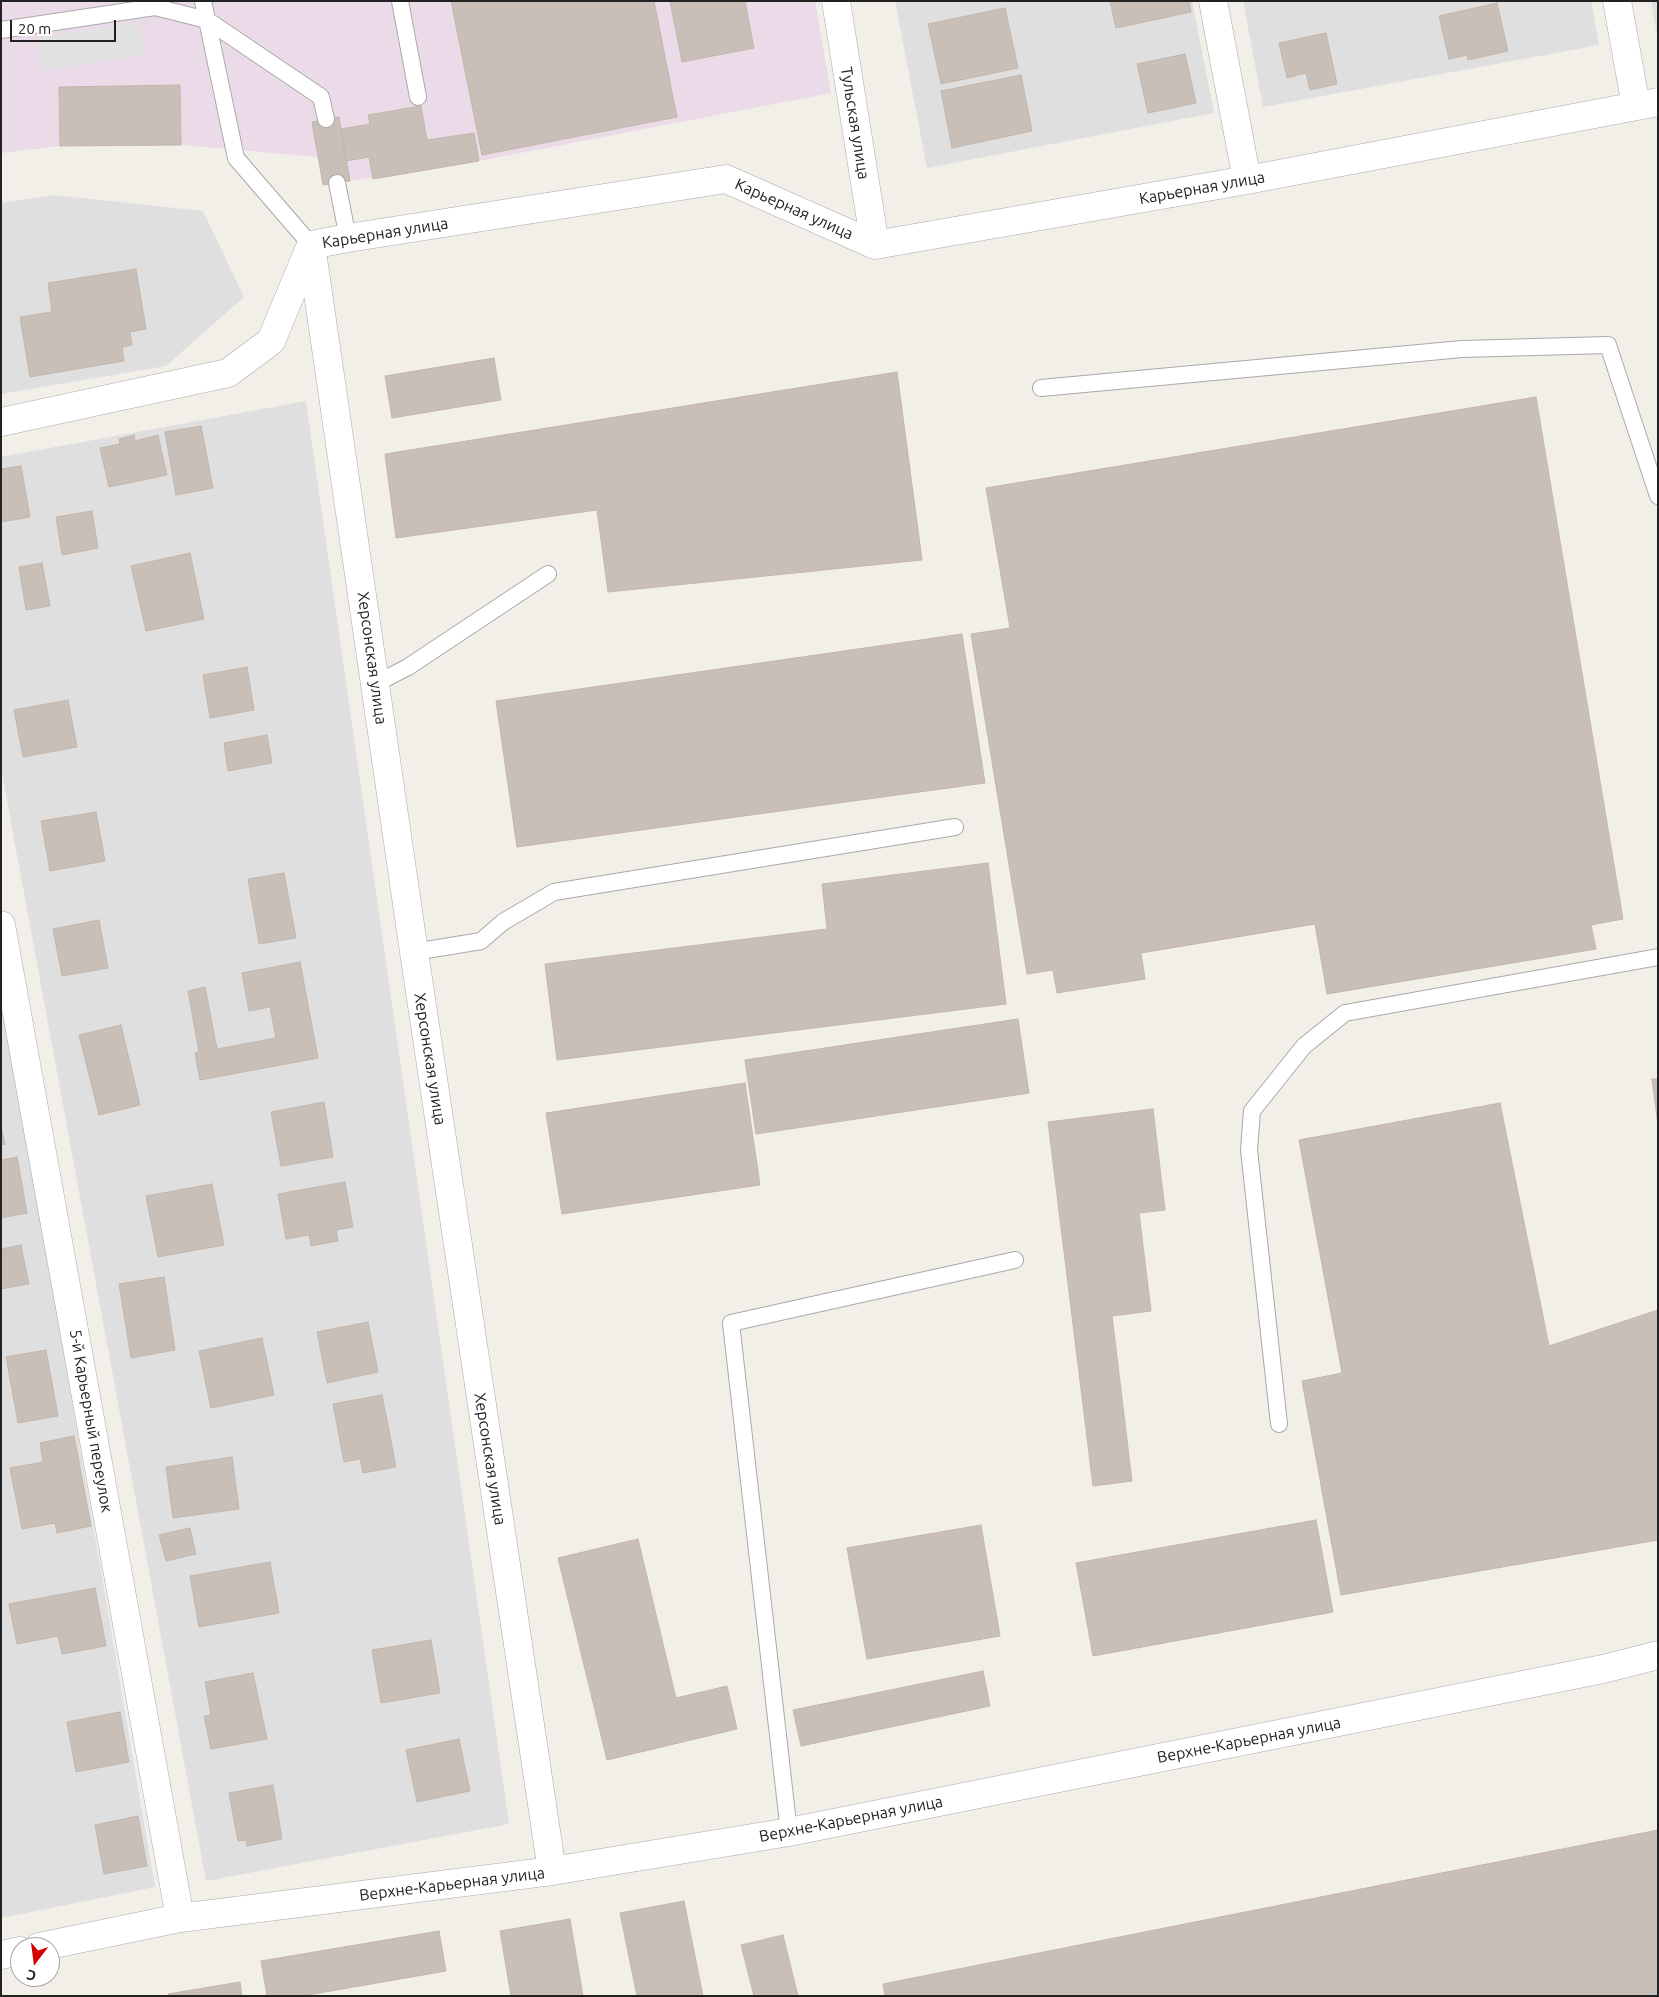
<!DOCTYPE html>
<html>
<head>
<meta charset="utf-8">
<style>
	body { margin:0 }
	#map { position:relative; width:1659px; height:1997px; overflow:hidden; background:#f2efe9; font-family:Ubuntu,sans-serif }
	canvas { display:block }
	.frame { position:absolute; inset:0; border:2px solid #222; pointer-events:none }
	.north { position:absolute; left:10px; top:1937px; width:50px; height:50px; box-sizing:border-box; background:#fff; border:1px solid #a7a7a7; border-radius:50%; rotate:195deg; font-size:14px; font-weight:700; line-height:20px; text-align:center; color:#222 }
	.north::after { content:''; display:block; margin:auto; width:18px; height:22px; background:#d40000; clip-path:polygon(50% 0,100% 100%,50% 72%,0 100%) }
	.scale { position:absolute; left:10px; top:20px; width:106px; height:22px; box-sizing:border-box; border:2px solid #222; border-top:0; padding-left:6px; font-size:15px; line-height:18px; white-space:nowrap; color:#222; -webkit-text-stroke:4px #fff; paint-order:stroke }
</style>
</head>
<body>
<div id="map">
<canvas width="1659" height="1997"></canvas>
<div class="frame"></div>
<div class="north">С</div>
<div class="scale">20 m</div>
</div>
<script>
const g = document.querySelector('canvas').getContext('2d');
g.lineJoin = 'round';
function paint(path, color) { g.fillStyle = color; g.fill(path, 'evenodd'); }
const poly = rows => new Path2D(rows.map(r => 'M' + r).join(''));
function stroke(path, color, width, dash) { g.strokeStyle = color; g.lineWidth = width; g.lineCap = dash ? 'butt' : 'round'; g.setLineDash(dash || []); g.stroke(path); }
function label(font, color, halo, rows, align = 'center') {
  g.font = font + ' Ubuntu,sans-serif'; g.lineWidth = 5; g.setLineDash([]); g.textBaseline = 'middle'; g.strokeStyle = halo; g.fillStyle = color; for (const [text, x, y, turn = 0] of rows) {
    g.save(); g.translate(x, y); g.rotate((+turn || 0) * Math.PI / 180); g.textAlign = isNaN(turn) ? turn : align; if (halo) g.strokeText(text, 0, 0); g.fillText(text, 0, 0); g.restore();
  }
}
paint(poly([
	[895,1,1192,1,1214,113,927,168],
	[1243,1,1591,1,1599,45,1263,107],
	[1651,1,1658,1,1658,41],
	[54,195,203,211,244,297,166,366,1,394,1,203],
	[306,401,509,1824,206,1881,1,768,1,457],
	[1,987,155,1887,1,1918]
]), '#e0dfdf');
paint(poly([
	[1,1,815,1,831,93,479,161,323,185,318,157,181,145,60,146,1,153]
]), '#ebdbe8');
paint(poly([
	[140,22,144,55,42,70,37,37]
]), '#e2e2e2');
const building = poly([
	[451,1,654,1,677,117,482,155,451,1],
	[670,1,745,1,754,48,682,62,670,1],
	[1110,1,1189,1,1191,12,1116,28,1110,1],
	[1497,3,1508,51,1468,60,1467,55,1449,59,1439,16,1497,3],
	[1005,8,1018,68,941,84,928,24,1005,8],
	[1326,33,1337,84,1310,90,1306,73,1287,78,1279,43,1326,33],
	[1185,54,1196,103,1148,113,1137,64,1185,54],
	[1021,75,1032,131,952,148,941,91,1021,75],
	[180,85,181,145,60,146,59,87,180,85],
	[421,106,427,140,474,133,479,161,373,179,369,157,346,161,341,129,370,124,368,115,421,106],
	[339,117,350,181,323,185,312,122,339,117],
	[136,269,146,329,130,332,132,345,122,347,124,361,30,377,20,317,52,312,48,283,136,269],
	[494,358,501,400,392,418,385,376,494,358],
	[897,372,922,560,608,592,597,510,396,538,385,454,897,372],
	[1536,397,1623,919,1591,925,1596,949,1327,994,1315,924,1141,953,1145,979,1057,993,1053,970,1027,974,971,634,1010,628,986,488,1536,397],
	[201,426,213,488,176,495,165,432,201,426],
	[134,435,135,441,158,435,167,475,109,487,100,448,120,444,119,439,134,435],
	[21,466,30,517,1,522,1,469,21,466],
	[92,511,98,548,62,555,56,517,92,511],
	[190,553,204,619,146,631,131,566,190,553],
	[42,563,50,606,26,610,19,567,42,563],
	[962,634,985,783,517,847,496,701,962,634],
	[247,667,254,710,210,718,203,675,247,667],
	[68,700,77,747,23,757,14,710,68,700],
	[267,735,272,763,228,771,224,743,267,735],
	[96,812,105,861,50,871,41,821,96,812],
	[988,863,1006,1004,557,1060,545,964,827,929,822,884,988,863],
	[284,873,296,938,259,944,248,879,284,873],
	[99,920,108,968,62,976,53,929,99,920],
	[300,962,318,1058,200,1080,195,1053,199,1052,188,991,205,987,217,1049,276,1038,270,1007,249,1011,242,973,300,962],
	[1018,1019,1029,1093,756,1134,745,1060,1018,1019],
	[121,1025,140,1105,99,1115,79,1035,121,1025],
	[1652,1079,1658,1079,1658,1125,1652,1079],
	[745,1083,760,1185,562,1214,546,1113,745,1083],
	[324,1102,333,1157,281,1166,271,1112,324,1102],
	[1500,1103,1549,1346,1658,1310,1658,1540,1341,1595,1302,1381,1342,1373,1299,1140,1500,1103],
	[1153,1109,1165,1210,1139,1213,1151,1311,1112,1316,1132,1481,1093,1486,1048,1122,1153,1109],
	[1,1127,5,1144,1,1145,1,1127],
	[17,1157,27,1213,1,1218,1,1160,17,1157],
	[345,1182,353,1227,336,1230,338,1241,311,1246,309,1235,286,1239,278,1194,345,1182],
	[212,1184,224,1245,158,1257,146,1196,212,1184],
	[21,1245,29,1284,1,1289,1,1249,21,1245],
	[164,1277,175,1350,131,1358,119,1284,164,1277],
	[368,1322,378,1372,327,1383,317,1332,368,1322],
	[262,1338,274,1395,211,1408,199,1351,262,1338],
	[46,1350,58,1416,18,1423,6,1357,46,1350],
	[382,1395,396,1467,363,1473,360,1459,344,1462,333,1404,382,1395],
	[74,1436,91,1526,57,1533,55,1523,22,1529,10,1468,43,1462,40,1443,74,1436],
	[232,1457,239,1509,173,1518,166,1467,232,1457],
	[1316,1520,1333,1612,1093,1656,1076,1563,1316,1520],
	[981,1525,1000,1636,867,1659,847,1548,981,1525],
	[190,1528,196,1554,166,1561,159,1535,190,1528],
	[638,1539,676,1698,727,1686,737,1729,607,1760,558,1558,638,1539],
	[270,1562,279,1613,199,1627,190,1576,270,1562],
	[95,1588,106,1646,62,1654,58,1636,17,1644,9,1604,95,1588],
	[431,1640,440,1693,381,1703,372,1650,431,1640],
	[983,1671,990,1706,801,1746,793,1710,983,1671],
	[253,1673,267,1739,211,1749,204,1716,211,1715,205,1682,253,1673],
	[120,1712,129,1762,76,1772,67,1722,120,1712],
	[459,1739,470,1791,417,1802,406,1750,459,1739],
	[273,1785,282,1839,247,1846,246,1840,238,1841,229,1793,273,1785],
	[138,1816,147,1866,104,1874,95,1825,138,1816],
	[1658,1830,1658,1996,885,1996,883,1984,1658,1830],
	[684,1901,703,1996,637,1996,620,1913,684,1901],
	[570,1919,583,1996,511,1996,500,1931,570,1919],
	[439,1931,446,1971,302,1996,267,1996,261,1961,439,1931],
	[783,1935,798,1996,754,1996,741,1945,783,1935],
	[240,1982,242,1996,168,1996,168,1994,240,1982]
]);
paint(building, '#c7bfb8');
stroke(building, '#c4b6ab', 1);
const service = poly([
	[203,1,207,20,321,97,326,119],
	[400,1,418,97],
	[1,30,155,7,207,20,236,158,311,245],
	[337,183,348,238],
	[1041,388,1462,349,1608,345,1658,496],
	[375,684,408,667,548,574],
	[414,952,481,941,503,922,554,892,955,827],
	[1279,1424,1249,1150,1252,1111,1304,1046,1345,1013,1658,957],
	[789,1832,731,1323,1015,1260]
]);
const minor = poly([
	[836,1,875,245],
	[1213,1,1247,180],
	[1617,1,1636,106],
	[311,245,414,952,552,1871],
	[311,245,348,238,726,179,875,245,1247,180,1658,102],
	[1,422,228,373,271,341,311,245],
	[1,925,180,1918]
]);
const tertiary = poly([
	[39,1947,180,1918,552,1871,789,1832,1603,1669,1658,1655],
	[1,1955,20,1951]
]);
stroke(service, '#a9a9a9', 18);
stroke(minor, '#a9a9a9', 29);
stroke(tertiary, '#a9a9a9', 29);
stroke(service, '#fff', 16);
stroke(minor, '#fff', 28);
stroke(tertiary, '#fff', 28);
label('16px', '#222', '#fff', [
	["Тульская улица",855,123,81],
	["Карьерная улица",1202,188,-10],
	["Карьерная улица",794,209,24],
	["Карьерная улица",385,233,-9],
	["Херсонская улица",372,658,82],
	["Херсонская улица",430,1059,81],
	["5-й Карьерный переулок",91,1421,80],
	["Херсонская улица",490,1459,81],
	["Верхне-Карьерная улица",1249,1740,-11],
	["Верхне-Карьерная улица",851,1819,-11],
	["Верхне-Карьерная улица",452,1884,-7]
]);
</script>
</body>
</html>
